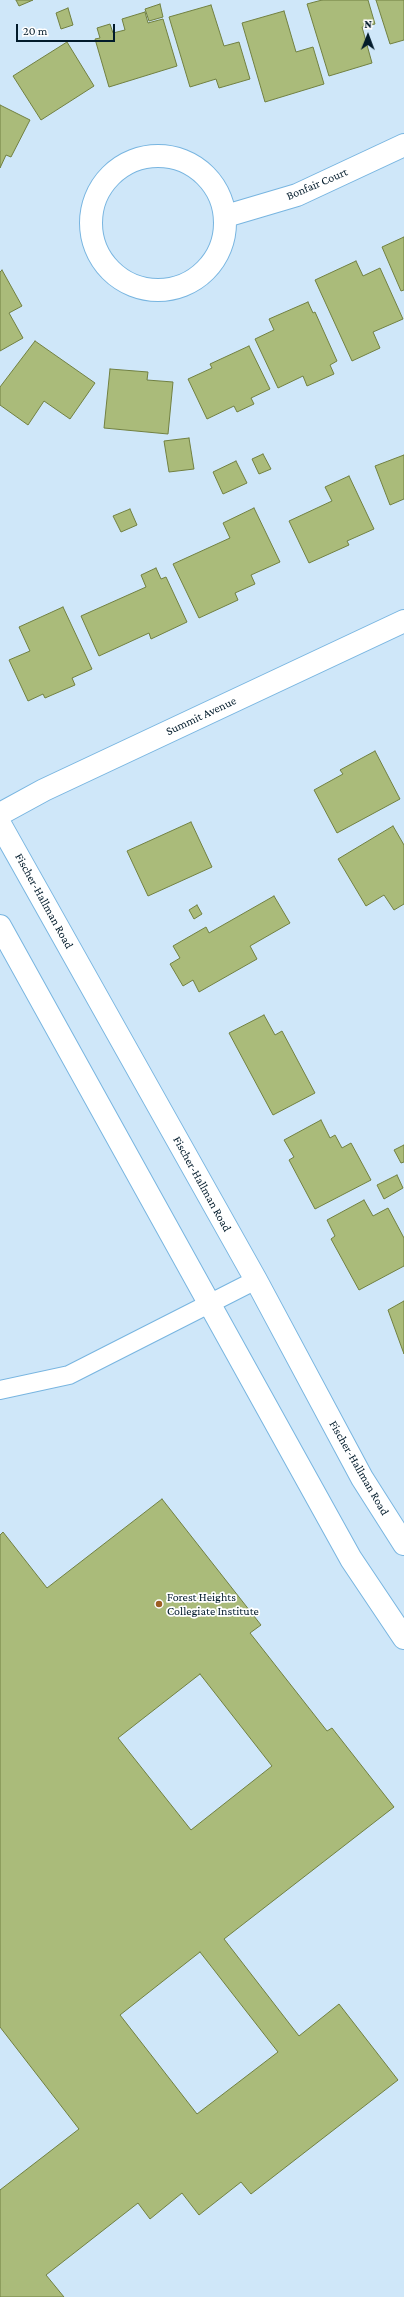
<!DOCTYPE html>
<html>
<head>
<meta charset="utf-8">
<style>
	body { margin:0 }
	#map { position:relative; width:404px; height:2297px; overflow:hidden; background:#cfe7f9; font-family:"Crimson Pro",serif }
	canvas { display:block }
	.north { position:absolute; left:348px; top:16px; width:40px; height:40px; -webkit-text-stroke:3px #fff; paint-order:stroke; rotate:1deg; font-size:11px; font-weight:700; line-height:16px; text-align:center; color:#021b2b }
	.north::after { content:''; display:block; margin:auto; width:14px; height:18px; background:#021b2b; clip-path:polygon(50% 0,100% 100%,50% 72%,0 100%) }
	.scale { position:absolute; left:16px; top:24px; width:99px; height:18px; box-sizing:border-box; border:2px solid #021b2b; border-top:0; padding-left:5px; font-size:12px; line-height:14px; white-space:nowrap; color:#021b2b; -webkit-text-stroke:3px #fff; paint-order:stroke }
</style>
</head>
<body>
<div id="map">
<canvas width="404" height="2297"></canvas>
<div class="north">N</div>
<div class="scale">20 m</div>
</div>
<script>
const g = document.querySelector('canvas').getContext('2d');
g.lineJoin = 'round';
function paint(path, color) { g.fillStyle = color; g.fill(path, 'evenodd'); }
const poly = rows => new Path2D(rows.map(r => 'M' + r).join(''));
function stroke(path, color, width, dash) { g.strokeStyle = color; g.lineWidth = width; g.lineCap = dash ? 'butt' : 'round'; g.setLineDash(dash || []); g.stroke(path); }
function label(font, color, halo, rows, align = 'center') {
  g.font = font + ' "Crimson Pro",serif'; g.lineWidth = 3.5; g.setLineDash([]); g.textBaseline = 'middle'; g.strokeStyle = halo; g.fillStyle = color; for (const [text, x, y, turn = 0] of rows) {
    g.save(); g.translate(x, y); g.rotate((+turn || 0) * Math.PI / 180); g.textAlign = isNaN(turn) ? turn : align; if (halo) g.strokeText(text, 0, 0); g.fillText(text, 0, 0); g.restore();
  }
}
const building = poly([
	[16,0,33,0,19,6,16,0],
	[322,0,368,0,375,24,362,27,372,63,329,76,307,4,322,0],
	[376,0,404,0,404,40,390,44,376,0],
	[160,4,163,17,149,21,145,9,160,4],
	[211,5,224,46,239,42,250,79,219,88,216,79,190,87,169,17,211,5],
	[68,8,73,25,61,29,56,13,68,8],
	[284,11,296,52,313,47,324,84,265,102,242,23,284,11],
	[145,12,148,23,163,19,177,66,109,87,95,39,100,38,97,28,110,24,113,33,125,30,122,19,145,12],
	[67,42,94,86,41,120,13,76,67,42],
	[0,105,30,120,11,157,6,155,0,168,0,105],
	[404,237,404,290,401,291,382,247,404,237],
	[356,261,363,276,380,268,403,319,373,332,380,348,352,361,315,280,356,261],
	[2,270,22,306,9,313,23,338,0,351,0,272,2,270],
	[308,302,313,313,315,312,337,361,330,365,334,374,307,386,303,376,278,388,255,339,274,330,269,319,308,302],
	[35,341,95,383,70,419,44,401,28,425,0,405,0,387,35,341],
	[249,346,270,389,251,398,254,404,237,412,234,406,207,419,188,379,212,368,210,364,249,346],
	[110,369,148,372,147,380,173,382,168,434,104,428,110,369],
	[189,438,194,469,169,472,164,441,189,438],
	[263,454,271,469,259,474,252,459,263,454],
	[404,455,404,499,390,505,375,466,404,455],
	[236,461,247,483,223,494,213,472,236,461],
	[349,476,374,529,347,541,349,545,309,563,289,521,332,501,325,487,349,476],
	[254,508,280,562,251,575,255,584,235,593,238,600,199,618,173,564,230,538,223,523,254,508],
	[130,509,137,525,121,532,113,516,130,509],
	[156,568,161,579,166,577,187,622,151,639,149,633,99,656,81,616,146,587,141,575,156,568],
	[63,607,92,669,72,678,75,685,45,698,43,694,28,701,9,660,30,651,19,627,63,607],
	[375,751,400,799,337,833,314,790,343,774,340,770,375,751],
	[191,822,212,867,148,896,127,851,191,822],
	[393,826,404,845,404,904,394,910,384,895,366,906,338,859,393,826],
	[274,896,290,923,250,946,257,959,199,992,193,980,183,986,170,964,180,958,173,946,206,927,209,933,274,896],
	[197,905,202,914,194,919,189,910,197,905],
	[264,1015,275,1035,282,1031,315,1093,273,1115,229,1033,264,1015],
	[321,1120,330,1138,335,1135,342,1148,351,1143,371,1180,315,1209,289,1160,294,1157,284,1140,321,1120],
	[404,1145,404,1162,401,1163,394,1150,404,1145],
	[397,1175,403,1188,384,1199,377,1185,397,1175],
	[364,1200,373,1216,388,1208,404,1238,404,1266,359,1290,331,1239,335,1236,327,1220,364,1200],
	[404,1301,404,1354,388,1310,404,1301],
	[162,1499,261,1625,250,1633,327,1731,332,1728,394,1807,224,1939,299,2036,339,2004,398,2080,251,2194,241,2182,199,2215,182,2193,150,2219,138,2203,46,2275,64,2297,0,2297,0,2190,79,2129,0,2027,0,1535,3,1532,47,1588,162,1499],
	[200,1674,272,1766,191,1830,118,1738,200,1674],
	[200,1952,278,2052,197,2114,120,2015,200,1952]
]);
paint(building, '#aabb7a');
stroke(building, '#718041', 1);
const service = poly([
	[0,1390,69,1375,256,1280]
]);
const minor = poly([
	'91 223a67 67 0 1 1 134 0a67 67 0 1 1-134 0Z',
	[226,216,297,195,404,145],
	[0,814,44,790,404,621]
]);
const secondary = poly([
	[0,824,256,1280,362,1478,404,1544],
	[0,926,351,1559,404,1638]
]);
stroke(service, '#78b5e0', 20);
stroke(minor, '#78b5e0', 24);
stroke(secondary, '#78b5e0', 24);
stroke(service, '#fff', 18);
stroke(minor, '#fff', 22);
stroke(secondary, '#fff', 22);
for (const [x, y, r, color] of [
	[159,1604,4,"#9c5e23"]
]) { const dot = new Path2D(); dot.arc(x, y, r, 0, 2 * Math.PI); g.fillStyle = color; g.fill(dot); stroke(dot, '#fff', 1.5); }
label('12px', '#021b2b', '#fff', [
	["Bonfair Court",317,184,-23],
	["Summit Avenue",201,716,-25],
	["Fischer-Hallman Road",44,901,61],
	["Fischer-Hallman Road",202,1184,61],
	["Fischer-Hallman Road",359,1468,60]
]);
label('12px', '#021b2b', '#fff', [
	["Forest Heights",167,1597],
	["Collegiate Institute",167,1611]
], 'left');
</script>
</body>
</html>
